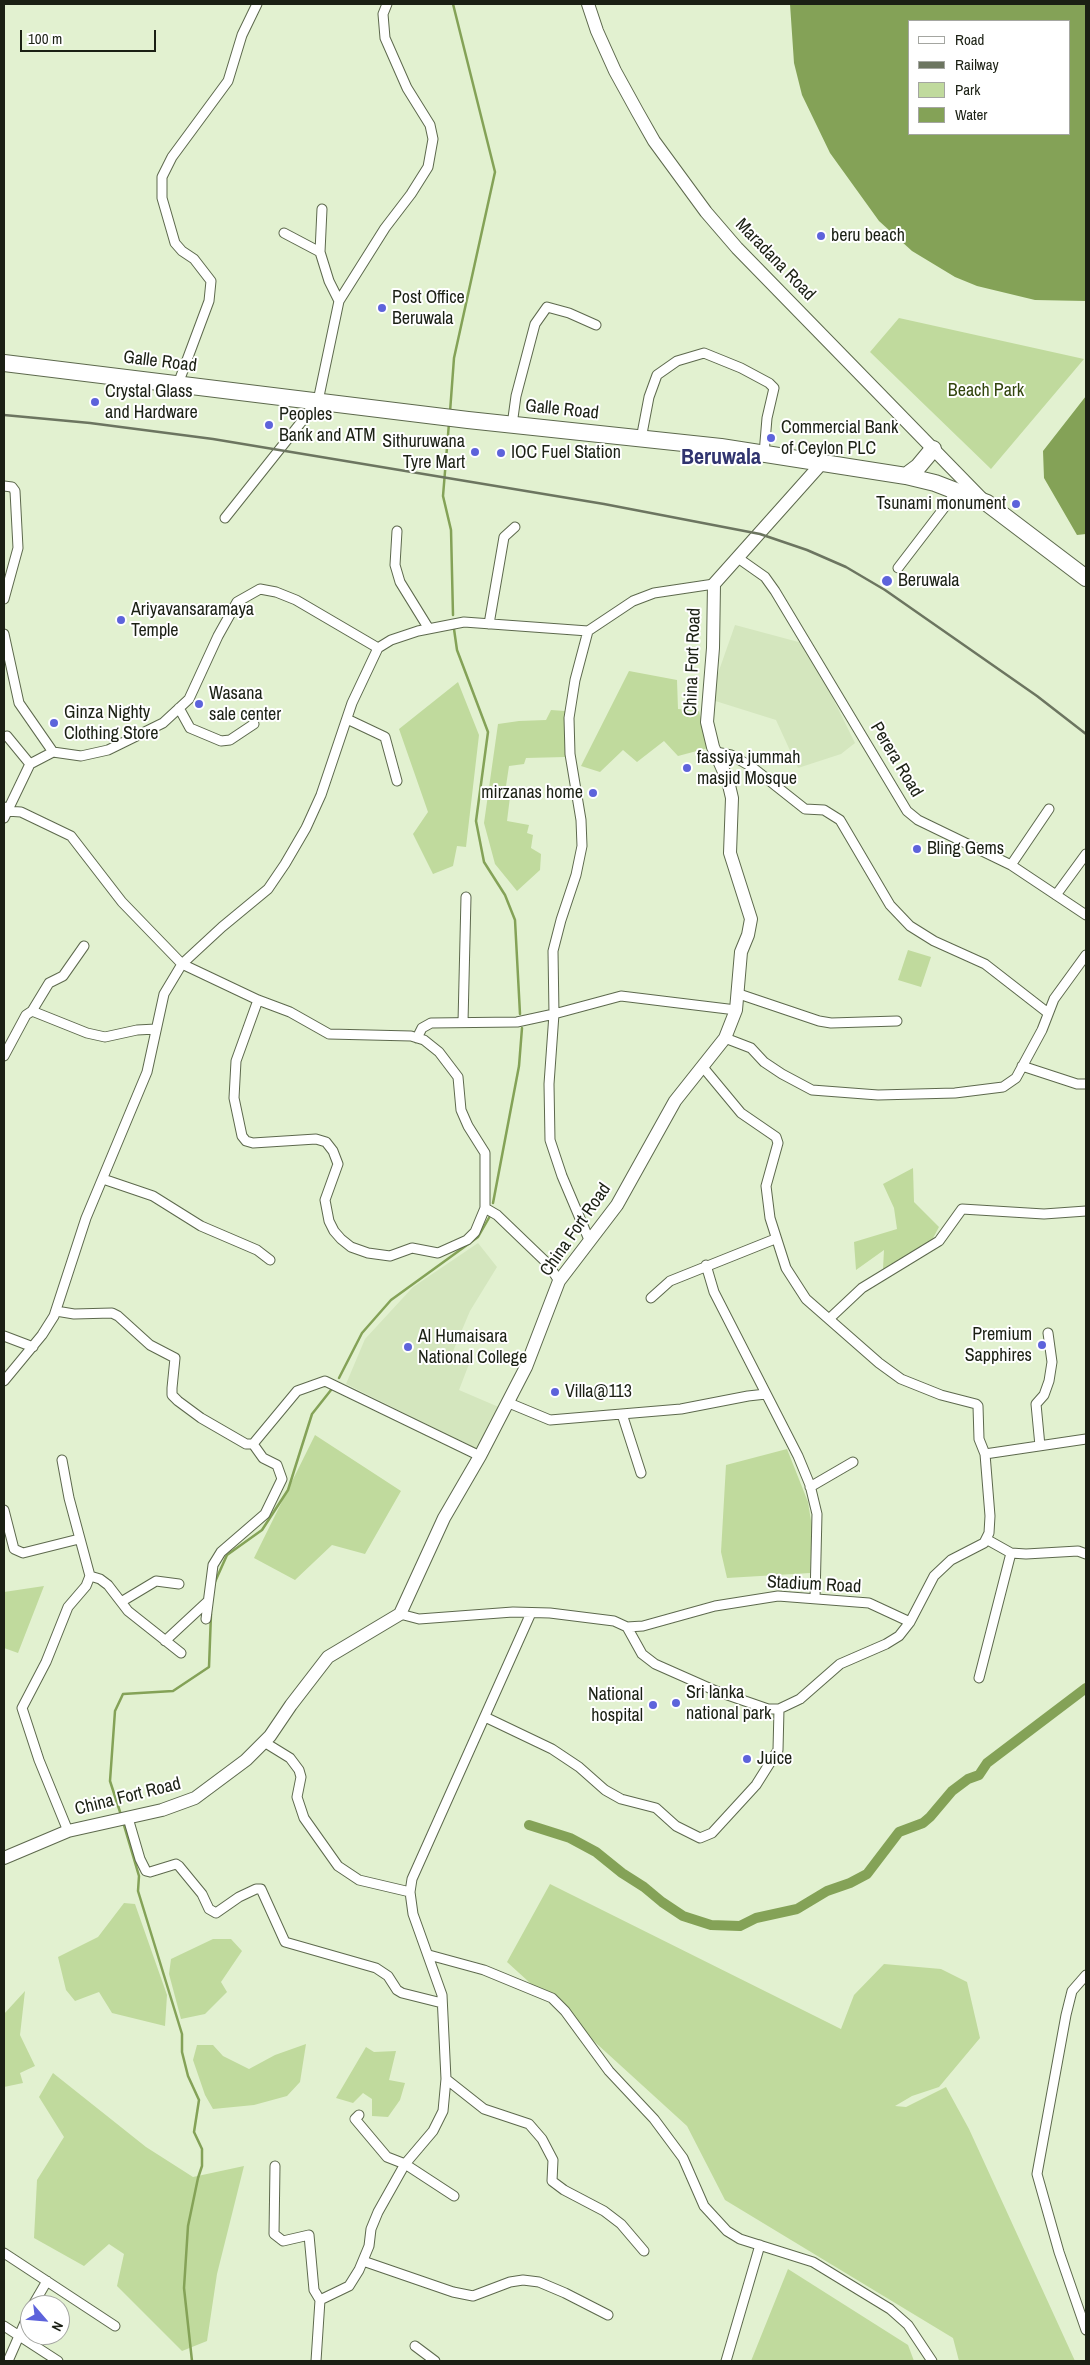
<!DOCTYPE html>
<html>
<head>
<meta charset="utf-8">
<style>
	body { margin:0 }
	#map { position:relative; width:1090px; height:2365px; overflow:hidden; background:#e2f1d0; font-family:"Archivo Narrow",sans-serif }
	canvas { display:block }
	.frame { position:absolute; inset:0; border:5px solid #1b2014; pointer-events:none }
	.legend { position:absolute; left:908px; top:20px; width:162px; height:115px; box-sizing:border-box; background:#fff; border:1px solid #a4a6a1; margin:0; padding:6px 9px; list-style:none; font-size:15px; color:#1b2014 }
	.legend li { display:flex; align-items:center; gap:10px; height:25px }
	.legend b { width:25px; border:1px solid #a4a6a1 }
	.north { position:absolute; left:20px; top:2295px; width:50px; height:50px; box-sizing:border-box; background:#fff; border:1px solid #a4a6a1; border-radius:50%; rotate:117deg; font-size:14px; font-weight:700; line-height:20px; text-align:center; color:#1b2014 }
	.north::after { content:''; display:block; margin:auto; width:18px; height:22px; background:#5d63db; clip-path:polygon(50% 0,100% 100%,50% 72%,0 100%) }
	.scale { position:absolute; left:20px; top:30px; width:136px; height:22px; box-sizing:border-box; border:2px solid #1b2014; border-top:0; padding-left:6px; font-size:15px; line-height:18px; white-space:nowrap; color:#1b2014; -webkit-text-stroke:4px #fff; paint-order:stroke }
</style>
</head>
<body>
<div id="map">
<canvas width="1090" height="2365"></canvas>
<div class="frame"></div>
<ul class="legend">
<li><b style="height:6px;background:#fff"></b>Road</li>
<li><b style="height:6px;background:#6c7560"></b>Railway</li>
<li><b style="height:14px;background:#c0da9d"></b>Park</li>
<li><b style="height:14px;background:#84a257"></b>Water</li>
</ul>
<div class="north">N</div>
<div class="scale">100 m</div>
</div>
<script>
const g = document.querySelector('canvas').getContext('2d');
g.lineJoin = 'round';
function paint(path, color) { g.fillStyle = color; g.fill(path, 'evenodd'); }
const poly = rows => new Path2D(rows.map(r => 'M' + r).join(''));
function stroke(path, color, width, dash) { g.strokeStyle = color; g.lineWidth = width; g.lineCap = dash ? 'butt' : 'round'; g.setLineDash(dash || []); g.stroke(path); }
function label(font, color, halo, rows, align = 'center') {
  g.font = font + ' "Archivo Narrow",sans-serif'; g.lineWidth = 4; g.setLineDash([]); g.textBaseline = 'middle'; g.strokeStyle = halo; g.fillStyle = color; for (const [text, x, y, turn = 0] of rows) {
    g.save(); g.translate(x, y); g.rotate((+turn || 0) * Math.PI / 180); g.textAlign = isNaN(turn) ? turn : align; if (halo) g.strokeText(text, 0, 0); g.fillText(text, 0, 0); g.restore();
  }
}
paint(poly([
	[735,625,806,644,855,743,841,754,798,768,776,720,709,699],
	[478,1243,497,1267,470,1311,451,1356,469,1364,459,1390,501,1408,477,1449,346,1384,365,1339,413,1287]
]), '#d4e6be');
paint(poly([
	[899,318,1084,359,991,469,870,352],
	[629,671,677,680,678,709,699,711,708,748,678,756,664,741,637,762,623,750,600,772,581,766],
	[458,682,479,735,466,847,457,846,453,866,433,874,413,834,428,812,399,729],
	[551,710,565,711,565,757,526,758,524,764,509,766,506,786,510,797,507,821,529,825,527,833,533,835,531,848,541,854,540,870,517,891,495,864,484,823,498,724,519,721,546,720],
	[908,950,931,957,921,987,898,980],
	[913,1168,914,1202,939,1227,932,1240,883,1269,884,1250,856,1270,854,1242,897,1229,894,1208,883,1184],
	[315,1435,401,1491,365,1554,332,1545,295,1580,254,1558],
	[787,1449,808,1502,812,1527,810,1573,727,1578,721,1552,726,1465],
	[44,1586,18,1653,4,1648,4,1592],
	[550,1884,841,2029,854,1995,884,1964,941,1969,967,1982,980,2038,939,2087,912,2096,895,2106,906,2107,946,2087,969,2129,1075,2361,959,2361,953,2338,725,2200,687,2126,507,1962],
	[124,1903,135,1904,167,1995,165,2026,112,2013,99,1992,75,2001,66,1990,58,1957,98,1937],
	[213,1939,231,1939,242,1951,221,1982,227,1992,205,2014,181,2019,169,1974,171,1959],
	[25,1991,20,2035,35,2066,20,2073,23,2083,4,2087,4,2014],
	[306,2044,300,2082,287,2096,254,2105,213,2109,205,2095,193,2060,197,2045,213,2045,223,2056,249,2069,275,2055],
	[366,2047,374,2052,396,2051,389,2080,405,2083,400,2100,388,2117,372,2116,372,2099,363,2093,353,2103,336,2098],
	[53,2073,146,2147,193,2177,244,2166,217,2274,207,2341,182,2351,117,2286,124,2254,109,2244,84,2266,34,2238,37,2180,64,2137,39,2097],
	[788,2269,908,2345,914,2361,751,2361]
]), '#c0da9d');
paint(poly([
	[790,4,1086,4,1086,301,1035,300,977,286,955,277,912,251,879,221,830,153,802,95,794,63],
	[909,21,1069,21,1069,134,909,134],
	[1086,396,1086,534,1077,535,1044,478,1043,451]
]), '#84a257');
stroke(poly([
	[450,412,454,358,495,172,453,4],
	[449,423,443,496,451,530,453,615],
	[454,629,457,650,488,732,476,821,484,862,505,895,515,920,520,1014],
	[493,1203,519,1066,522,1028],
	[339,1378,362,1333,391,1300,478,1237,490,1216],
	[214,1584,227,1555,262,1530,288,1490,312,1414,331,1390],
	[121,1815,110,1781,115,1711,123,1694,173,1691,209,1667,211,1614],
	[123,1822,139,1876,138,1891,182,2034,182,2052,188,2076,199,2100,194,2132,202,2149,202,2166,198,2178,188,2226,184,2288,192,2361]
]), '#84a257', 2.5);
stroke(poly([
	[529,1825,570,1838,596,1852,622,1873,644,1887,662,1902,683,1916,711,1925,740,1926,756,1918,797,1909,827,1891,850,1883,867,1874,899,1832,923,1823,930,1817,952,1791,968,1779,979,1775,987,1763,1086,1688]
]), '#84a257', 10);
const street = poly([
	[322,209,320,252,329,281,339,301],
	[284,233,320,252],
	[178,384,209,301,211,281,194,259,182,251,175,243,162,198,162,177,172,157,228,81,242,35,257,4],
	[512,425,516,396,535,324,547,307,569,313,596,325],
	[641,439,649,397,657,375,677,361,704,353,741,368,769,383,774,388,767,418,764,454],
	[4,486,12,487,15,491,18,548,4,599],
	[225,518,318,401,339,301,385,228,411,194,428,167,433,139,430,125,407,88,385,38,383,14,387,4],
	[397,531,395,565,400,582,429,629],
	[738,558,765,577,775,591,907,811,918,820,1011,865,1086,915],
	[898,568,957,491],
	[489,624,504,537,515,527],
	[588,631,575,680,569,718,570,754,581,820,582,846,576,875,561,920,553,951,554,1014,549,1084,550,1140,562,1176,590,1242],
	[4,634,19,703,53,752],
	[179,708,190,728,221,741,230,740,254,724],
	[347,719,385,737,397,781],
	[7,736,30,764],
	[716,752,731,755,752,767,805,809,824,810,840,820,890,905,910,926,934,941,985,964,1048,1013],
	[4,807,6,811,21,812,71,836,122,902,182,964,258,1000,290,1012,329,1034,411,1036,424,1040,439,1052,458,1077,461,1110,468,1126,485,1153,485,1208,497,1215,548,1264,559,1281],
	[4,818,30,764,53,752,81,756,108,750,163,723,189,699,218,636,237,602,260,589,276,592,296,600,378,648],
	[1011,865,1049,809],
	[1056,895,1086,854],
	[739,994,819,1021,831,1023,897,1021],
	[258,1000,236,1061,234,1098,242,1136,246,1141,253,1143,316,1139,326,1142,333,1151,338,1164,325,1200,329,1221,334,1231,341,1239,351,1247,368,1253,390,1256,412,1248,438,1253,467,1240,475,1232,485,1208],
	[32,1011,49,983,63,976,84,946],
	[463,1022,466,897],
	[417,1038,422,1028,431,1023,517,1022,554,1014,621,996,736,1010],
	[725,1038,751,1048,764,1062,782,1074,812,1090,878,1095,955,1093,1003,1087,1016,1078,1042,1030,1054,999,1086,955],
	[4,1056,26,1015,32,1011,87,1033,105,1037,137,1030,156,1029],
	[702,1066,741,1113,776,1137,778,1143,766,1186,770,1218,786,1268,806,1299,879,1363,901,1379,941,1395,976,1404,978,1406,979,1439,985,1454],
	[1022,1066,1077,1084,1086,1084],
	[103,1179,153,1196,201,1226,257,1250,270,1260],
	[706,1265,714,1292,798,1456,810,1485,817,1514,815,1598],
	[651,1298,670,1281,775,1239],
	[56,1311,74,1314,112,1313,118,1316,150,1345,175,1358,172,1388,172,1395,178,1401,201,1418,246,1444,253,1444,263,1458,277,1465,282,1479,265,1514,221,1552,213,1565,206,1619],
	[829,1319,862,1288,939,1241,962,1209,1044,1214,1086,1211],
	[4,1336,33,1347],
	[4,1381,42,1335,54,1316,86,1218,147,1072,164,994,182,964,222,927,268,889,285,864,306,828,321,795,352,703,378,648,391,640,418,631,464,622,588,631,633,601,654,593,714,584],
	[509,1403,550,1420,681,1409,748,1396,766,1394],
	[622,1414,641,1473],
	[253,1444,297,1391,325,1381,480,1456],
	[1040,1446,1036,1404,1044,1395,1049,1381,1052,1362,1048,1333],
	[62,1460,69,1498,90,1576,86,1586,68,1607,46,1662,22,1708,39,1760,68,1831],
	[810,1487,853,1462],
	[4,1510,14,1549,23,1553,79,1539],
	[986,1539,1011,1553,1026,1554,1078,1551,1086,1554],
	[90,1576,100,1579,108,1585,128,1611,181,1653],
	[121,1602,156,1581,179,1584],
	[400,1614,419,1619,513,1612,550,1613,614,1621,627,1627,642,1654,655,1664,716,1691,768,1709,779,1709,800,1699,840,1664,886,1644,899,1636,910,1622,934,1576,951,1560,984,1543,989,1533,990,1516,985,1454,1086,1439],
	[627,1627,643,1626,715,1606,778,1596,869,1603,910,1622],
	[165,1641,207,1602],
	[979,1678,1011,1553],
	[485,1717,552,1749,579,1767,605,1790,621,1799,656,1808,676,1826,700,1838,712,1833,756,1785,778,1750,779,1709],
	[264,1742,290,1758,299,1770,301,1777,297,1797,304,1818,338,1866,359,1880,410,1892],
	[128,1818,140,1859,146,1871,150,1872,176,1864,179,1866,202,1894,209,1909,216,1913,239,1897,256,1889,261,1889,285,1942,376,1968,388,1976,397,1990,402,1993,442,2003],
	[429,1955,484,1970,552,1998,565,2011,609,2071,654,2119,683,2158,704,2206,727,2231,740,2239,813,2262,890,2309,908,2325,932,2361],
	[1086,1975,1072,1991,1066,2015,1037,2174,1059,2252,1086,2330],
	[446,2079,484,2109,529,2124,542,2139,553,2160,552,2181,564,2190,604,2211,621,2224,644,2251],
	[359,2115,355,2119,387,2157,405,2164,454,2196],
	[275,2166,274,2234,283,2241,309,2235,314,2290,320,2300],
	[4,2253,115,2326],
	[363,2261,453,2292,473,2296,510,2282,523,2280,539,2282,565,2293,608,2315],
	[33,2305,47,2281],
	[4,2326,58,2361],
	[415,2346,435,2361],
	[8,2361,30,2311],
	[316,2361,320,2300,349,2286,359,2270,369,2246,371,2229,378,2212,405,2164,433,2131,443,2111,446,2079,442,1995,413,1914,410,1892,412,1879,531,1613],
	[726,2361,760,2245]
]);
const secondary = poly([
	[588,4,597,31,615,71,637,111,654,141,706,212,737,248,983,500],
	[4,1858,68,1831,162,1810,195,1798,246,1760,270,1736,291,1705,328,1657,400,1614,444,1518,480,1456,526,1367,559,1281,617,1205,675,1101,725,1038,736,1010,741,952,748,935,751,919,730,853,732,798,728,781,713,747,707,722,713,648,714,584,822,463]
]);
const highway = poly([
	[4,363,468,420,721,447,906,476,935,483,987,503,1086,578],
	[906,476,918,467,933,449]
]);
stroke(street, '#5d694d', 11);
stroke(secondary, '#5d694d', 14);
stroke(highway, '#5d694d', 18);
stroke(street, '#fff', 9);
stroke(secondary, '#fff', 12);
stroke(highway, '#fff', 16);
stroke(poly([
	[4,415,90,423,213,439,604,504,760,534,807,550,846,567,885,590,1037,696,1086,734]
]), '#6c7560', 2.5);
for (const [x, y, r, color] of [
	[821,236,5,"#5d63db"],
	[382,308,5,"#5d63db"],
	[95,402,5,"#5d63db"],
	[269,425,5,"#5d63db"],
	[771,438,5,"#5d63db"],
	[475,452,5,"#5d63db"],
	[501,453,5,"#5d63db"],
	[1016,504,5,"#5d63db"],
	[887,581,6,"#5d63db"],
	[121,620,5,"#5d63db"],
	[199,704,5,"#5d63db"],
	[54,723,5,"#5d63db"],
	[687,768,5,"#5d63db"],
	[593,793,5,"#5d63db"],
	[917,849,5,"#5d63db"],
	[1042,1345,5,"#5d63db"],
	[408,1347,5,"#5d63db"],
	[555,1392,5,"#5d63db"],
	[676,1703,5,"#5d63db"],
	[653,1705,5,"#5d63db"],
	[747,1759,5,"#5d63db"]
]) { const dot = new Path2D(); dot.arc(x, y, r, 0, 2 * Math.PI); g.fillStyle = color; g.fill(dot); stroke(dot, '#fff', 2); }
label('18px', '#1b2014', '#fff', [
	["beru beach",831,236],
	["Post Office",392,298],
	["Beruwala",392,319],
	["Crystal Glass",105,392],
	["and Hardware",105,413],
	["Peoples",279,415],
	["Bank and ATM",279,436],
	["Commercial Bank",781,428],
	["of Ceylon PLC",781,449],
	["Sithuruwana",465,442,"right"],
	["Tyre Mart",465,463,"right"],
	["IOC Fuel Station",511,453],
	["Tsunami monument",1006,504,"right"],
	["Beruwala",898,581],
	["Ariyavansaramaya",131,610],
	["Temple",131,631],
	["Wasana",209,694],
	["sale center",209,715],
	["Ginza Nighty",64,713],
	["Clothing Store",64,734],
	["fassiya jummah",697,758],
	["masjid Mosque",697,779],
	["mirzanas home",583,793,"right"],
	["Bling Gems",927,849],
	["Premium",1032,1335,"right"],
	["Sapphires",1032,1356,"right"],
	["Al Humaisara",418,1337],
	["National College",418,1358],
	["Villa@113",565,1392],
	["Sri lanka",686,1693],
	["national park",686,1714],
	["National",643,1695,"right"],
	["hospital",643,1716,"right"],
	["Juice",757,1759]
], 'left');
label('18px', '#1b2014', '#fff', [
	["Maradana Road",775,260,46],
	["Galle Road",160,362,7],
	["Galle Road",562,410,6],
	["China Fort Road",693,662,-88],
	["Perera Road",896,760,59],
	["China Fort Road",576,1230,-55],
	["Stadium Road",814,1585,3],
	["China Fort Road",128,1797,-14]
]);
label('18px', '#32450e', '#fff', [
	["Beach Park",986,391]
]);
label('bold 22px', '#30346f', '#fff', [
	["Beruwala",721,458]
]);
</script>
</body>
</html>
